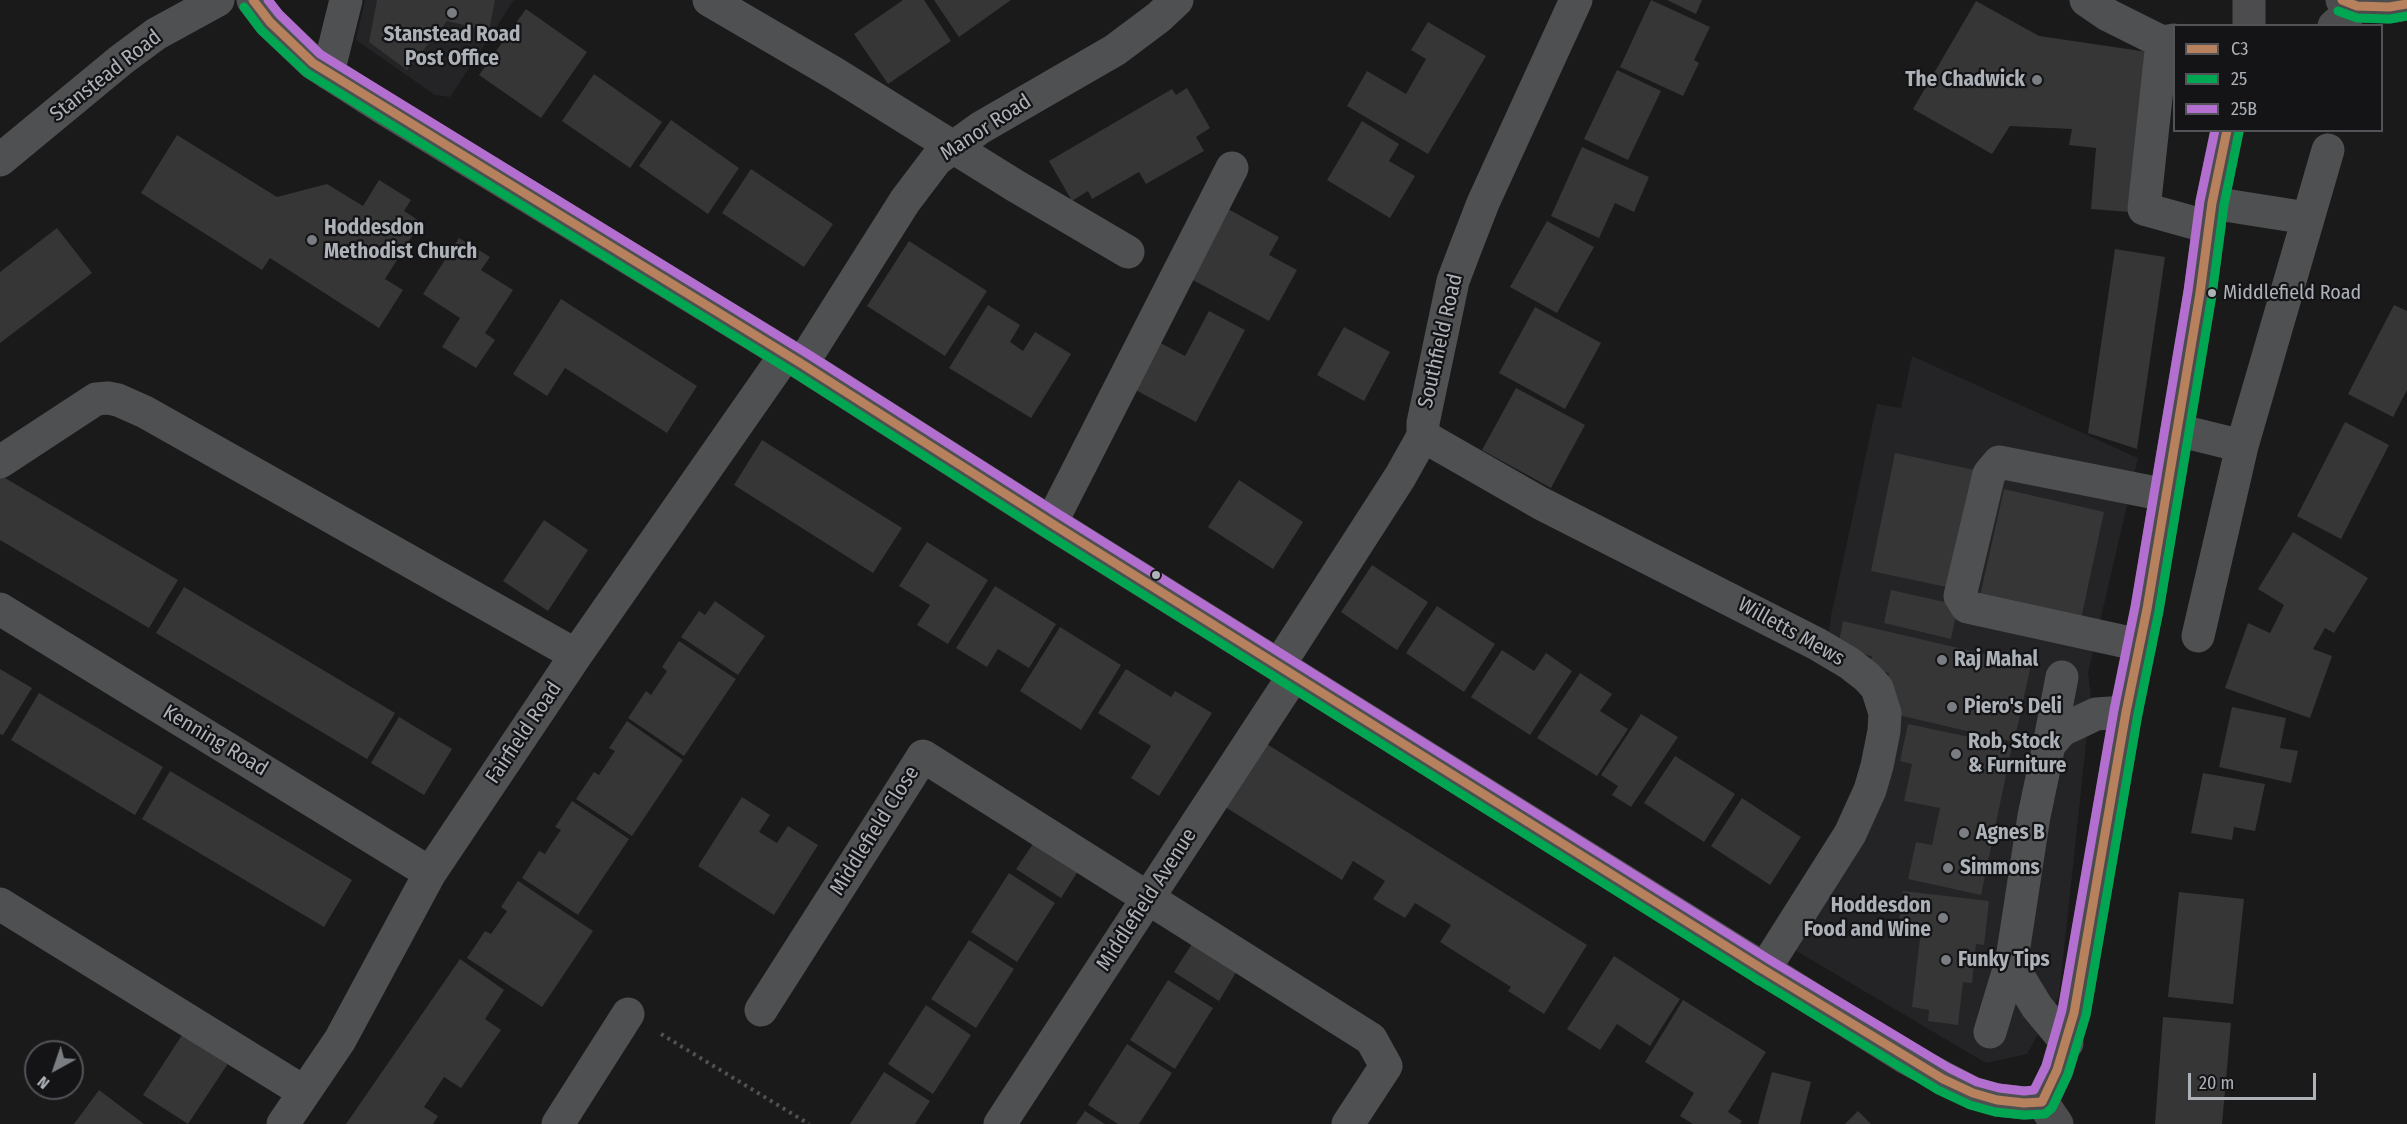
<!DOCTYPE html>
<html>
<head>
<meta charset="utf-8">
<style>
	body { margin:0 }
	#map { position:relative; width:2407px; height:1124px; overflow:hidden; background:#1a1a1a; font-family:"Fira Sans Condensed",sans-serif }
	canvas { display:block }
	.legend { position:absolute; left:2173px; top:24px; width:210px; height:108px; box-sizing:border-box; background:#141416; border:2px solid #515357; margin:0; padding:8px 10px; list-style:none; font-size:18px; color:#adb2b9 }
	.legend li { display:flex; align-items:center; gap:12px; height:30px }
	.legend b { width:30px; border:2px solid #515357 }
	.north { position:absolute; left:24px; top:1040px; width:60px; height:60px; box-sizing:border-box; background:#141416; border:2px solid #515357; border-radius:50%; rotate:220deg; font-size:16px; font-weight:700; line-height:24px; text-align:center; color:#adb2b9 }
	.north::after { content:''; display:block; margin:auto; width:21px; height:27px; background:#7a7d81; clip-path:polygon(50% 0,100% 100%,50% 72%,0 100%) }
	.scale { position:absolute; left:2188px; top:1073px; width:128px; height:27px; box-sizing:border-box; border:3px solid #adb2b9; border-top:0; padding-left:8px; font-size:18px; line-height:21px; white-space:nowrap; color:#adb2b9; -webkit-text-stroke:4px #141416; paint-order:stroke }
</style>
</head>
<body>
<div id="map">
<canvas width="2407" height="1124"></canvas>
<ul class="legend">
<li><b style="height:8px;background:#b6815c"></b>C3</li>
<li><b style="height:8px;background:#00a651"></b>25</li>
<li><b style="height:8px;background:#b36fd0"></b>25B</li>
</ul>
<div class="north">N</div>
<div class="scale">20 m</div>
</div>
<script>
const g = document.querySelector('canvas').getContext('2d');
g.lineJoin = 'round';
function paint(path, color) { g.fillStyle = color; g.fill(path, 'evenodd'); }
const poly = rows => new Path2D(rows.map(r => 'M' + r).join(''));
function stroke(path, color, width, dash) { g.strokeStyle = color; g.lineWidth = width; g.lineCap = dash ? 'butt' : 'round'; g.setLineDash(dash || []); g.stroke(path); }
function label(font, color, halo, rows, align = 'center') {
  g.font = font + ' "Fira Sans Condensed",sans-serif'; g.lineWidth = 4.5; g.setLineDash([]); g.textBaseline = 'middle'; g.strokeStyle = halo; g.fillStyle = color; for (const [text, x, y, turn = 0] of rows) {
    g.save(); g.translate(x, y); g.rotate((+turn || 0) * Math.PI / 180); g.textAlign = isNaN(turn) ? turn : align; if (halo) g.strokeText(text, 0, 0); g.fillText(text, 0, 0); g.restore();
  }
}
paint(poly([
	[365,0,514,0,450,97,435,95,356,40],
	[1912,356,2138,458,2088,673,2091,697,2059,996,2027,1054,1986,1063,1793,949,1890,690,1828,639,1831,616,1877,404,1901,408]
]), '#242426');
paint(poly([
	[377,0,495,0,489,31,447,21,407,70,369,42],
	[903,0,924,0,951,41,888,84,854,34],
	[934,0,1011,0,959,37],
	[1651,0,1710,27,1694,60,1699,63,1683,96,1620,67],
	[1667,0,1702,0,1696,14],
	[1976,1,2039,36,2148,52,2130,212,2091,209,2096,148,2069,145,2072,129,2010,126,1992,154,1913,109],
	[526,9,587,52,541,118,479,75],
	[1428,22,1486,56,1428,154,1347,106,1367,71,1406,94,1426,59,1411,50],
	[1617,70,1661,91,1628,160,1584,139],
	[594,74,662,122,630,168,562,121],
	[1187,88,1210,128,1196,137,1204,151,1146,184,1139,172,1092,199,1088,191,1072,201,1049,161,1172,89,1176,95],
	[671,120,739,168,708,214,639,166],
	[1362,121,1399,144,1389,161,1415,176,1390,218,1327,180],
	[177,135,277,197,327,184,363,206,379,180,411,200,404,211,421,222,385,279,403,290,379,328,270,258,262,270,141,193],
	[1582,147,1649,177,1634,212,1615,203,1599,238,1551,216],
	[751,169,833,224,804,267,722,213],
	[1228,209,1279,237,1269,255,1297,270,1269,321,1191,279],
	[1547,221,1594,247,1557,313,1510,287],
	[57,228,92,273,0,343,0,272],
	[459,238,490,257,481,270,513,290,485,333,495,340,476,368,442,347,460,318,423,294],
	[909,241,987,291,945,356,867,306],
	[2115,249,2165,257,2137,449,2088,433],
	[561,299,697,386,667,433,565,368,547,396,513,374],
	[988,305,1020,325,1010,342,1023,351,1035,332,1071,354,1031,418,949,368],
	[2394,305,2407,311,2407,390,2393,417,2348,394],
	[1535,307,1601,343,1565,409,1499,373],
	[1209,311,1245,330,1196,422,1126,385,1151,338,1185,356],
	[1344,327,1390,352,1364,401,1317,375],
	[1516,388,1585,425,1551,488,1482,450],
	[2345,422,2389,445,2341,539,2297,516],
	[762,440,902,528,873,573,734,485],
	[1895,453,1975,470,1951,588,1871,571],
	[0,475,178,580,149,628,0,540],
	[1239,480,1303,522,1273,569,1208,527],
	[2004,489,2104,512,2081,619,1980,596],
	[544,520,588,550,548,611,503,581],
	[2293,532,2368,578,2334,633,2325,628,2313,649,2332,656,2310,718,2225,688,2248,623,2270,633,2284,605,2258,589],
	[927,542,988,580,948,644,917,625,930,605,899,586],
	[1372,565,1428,602,1397,650,1341,612],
	[995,586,1056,624,1029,668,998,649,987,667,956,648],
	[184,587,395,713,367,759,156,633],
	[1891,590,1958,605,1951,639,1884,623],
	[715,601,765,636,738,675,681,637,699,611,705,615],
	[1437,606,1495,644,1464,692,1406,653],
	[1843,621,2031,665,2014,742,1881,711,1889,673,1869,668,1872,656,1838,648],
	[1060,627,1121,665,1081,730,1020,691],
	[679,641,736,679,684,756,628,718,646,691,651,695,667,671,662,667],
	[1502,650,1534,671,1546,653,1572,671,1530,735,1471,697],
	[0,669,32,688,3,735,0,734],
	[1126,669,1171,697,1175,691,1212,713,1159,796,1131,778,1151,746,1098,713],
	[1580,673,1612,694,1600,711,1628,729,1597,776,1537,738],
	[39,693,163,767,135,815,11,740],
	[2232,707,2286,718,2280,748,2298,751,2291,783,2219,767],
	[1641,714,1678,737,1631,807,1612,795,1618,786,1601,775],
	[399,717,452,749,424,795,371,763],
	[627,721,683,760,632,836,576,799,594,772,599,775,615,751,609,748],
	[1908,724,2012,746,1981,895,1908,879,1916,842,1932,845,1940,808,1904,801,1912,764,1900,761],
	[1262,741,1587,945,1544,1014,1508,991,1511,987,1440,942,1451,925,1415,903,1405,918,1373,899,1385,881,1353,861,1342,880,1222,805],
	[1675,756,1735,794,1704,842,1644,803],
	[170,771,352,880,324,927,142,819],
	[2203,773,2265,784,2255,831,2234,827,2232,840,2191,833],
	[742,797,770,815,759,832,777,843,788,826,818,845,774,915,698,866],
	[1742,798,1801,837,1770,885,1711,846],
	[572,801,629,839,578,915,522,878,539,851,545,854,552,843,561,830,555,827],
	[1037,838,1080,868,1061,898,1016,869],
	[1009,873,1055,903,1017,962,971,932],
	[518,881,593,931,542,1007,467,958,485,931,491,934,507,911,501,907],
	[1903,891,1989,901,1984,945,1976,944,1972,983,1963,982,1958,1025,1928,1021,1929,1010,1912,1007,1920,938,1897,935],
	[2179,892,2244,899,2233,1004,2168,997],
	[969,940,1014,969,976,1028,931,999],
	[1194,941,1238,969,1219,1001,1174,972],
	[1614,956,1680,999,1650,1046,1617,1024,1600,1050,1567,1029],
	[460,959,504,990,485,1019,501,1030,461,1088,444,1077,424,1107,438,1116,433,1124,346,1124],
	[1168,980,1213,1008,1175,1069,1130,1040],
	[1683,1000,1766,1052,1728,1112,1742,1121,1740,1124,1693,1124,1680,1116,1694,1093,1645,1062],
	[926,1005,971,1035,933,1094,888,1064],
	[2163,1017,2231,1023,2222,1124,2155,1124],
	[184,1032,229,1062,188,1124,143,1095],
	[1127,1044,1172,1073,1139,1124,1118,1124,1088,1105],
	[884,1072,930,1101,915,1124,850,1124],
	[1772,1072,1811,1082,1800,1124,1758,1124],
	[99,1090,144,1124,74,1124],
	[1085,1111,1105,1124,1076,1124],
	[1858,1111,1871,1124,1845,1124]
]), '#363637');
stroke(poly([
	[661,1034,809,1124]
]), '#505153', 4, [3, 4.5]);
stroke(poly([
	[253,0,270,22,313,63,385,109,802,364,1051,523,1908,1059,1973,1093,1997,1100,2024,1103,2042,1102],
	[709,0,834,73,1014,185,1128,252],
	[2086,0,2108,15,2162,42],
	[2174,40,2162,42,2144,209,2209,227],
	[328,73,346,0],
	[0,160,121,60,156,34,218,0],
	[2212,203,2307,218],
	[802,364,905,201,936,160,980,128,1115,50,1159,17,1177,0],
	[2177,430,2242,446],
	[1423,436,1540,503,1817,644,1849,663,1867,677,1877,688,1885,713,1884,731,1877,766,1870,790,1850,834,1764,970],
	[0,462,96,399,108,398,118,400,145,412,576,655],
	[1051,523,1232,168],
	[0,609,430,873],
	[2198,636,2242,446,2328,150],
	[2140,645,1967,607,1960,596,1989,474,1999,462,2166,495],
	[1279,665,1400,477,1423,436,1423,423,1453,281,1464,252,1483,203,1576,0],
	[2049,745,2062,677],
	[0,904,304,1092],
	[761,1010,923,756,1371,1039,1386,1066,1348,1124],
	[1990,1032,2012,959],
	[2067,1043,2037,1007,2017,974,2012,959,2034,816,2049,745,2062,730,2096,714,2126,712],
	[283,1124,340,1040,430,873,576,655,786,354],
	[558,1124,628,1014],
	[1000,1124,1294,675]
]), '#4f5052', 33);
stroke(poly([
	[2249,0,2249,26],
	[2342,0,2357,6,2389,7,2407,4],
	[2334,26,2357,6],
	[2057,1124,2042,1102,2057,1070,2074,1013,2126,712,2147,609,2200,293,2212,203,2227,130]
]), '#4c4c4e', 33);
stroke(poly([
	[253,0,270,22,313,63,802,364,1051,523,1764,970,1943,1079,1973,1093,1997,1100,2024,1103,2042,1102,2057,1070,2074,1013,2126,712,2147,609,2200,293,2212,203,2227,130],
	[2342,0,2357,6,2389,7,2407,4]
]), '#b6815c', 9);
stroke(poly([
	[244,7,261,30,307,73,796,374,1045,533,1758,980,1938,1090,1970,1105,1995,1112,2024,1115,2045,1114,2052,1108,2068,1074,2086,1015,2138,714,2159,611,2212,295,2224,205,2239,132],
	[2338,11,2357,18,2390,19,2407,16]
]), '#00a651', 9);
stroke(poly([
	[268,0,279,14,320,54,808,354,1057,513,1770,960,1949,1068,1977,1082,1999,1088,2024,1091,2034,1090,2046,1066,2062,1010,2114,710,2135,607,2188,291,2200,201,2215,130]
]), '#b36fd0', 9);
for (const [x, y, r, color] of [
	[452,13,6,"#7a7d81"],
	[2037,80,6,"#7a7d81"],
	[312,240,6,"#7a7d81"],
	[2212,293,5,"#adb2b9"],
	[1156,575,5,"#adb2b9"],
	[1942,660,6,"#7a7d81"],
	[1952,707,6,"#7a7d81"],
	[1956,754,6,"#7a7d81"],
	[1964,833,6,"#7a7d81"],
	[1948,868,6,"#7a7d81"],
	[1943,918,6,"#7a7d81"],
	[1946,960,6,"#7a7d81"]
]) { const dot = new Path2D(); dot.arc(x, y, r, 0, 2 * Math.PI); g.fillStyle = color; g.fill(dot); stroke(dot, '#141416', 2); }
label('20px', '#adb2b9', '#141416', [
	["Middlefield Road",2223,293]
], 'left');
label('bold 21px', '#adb2b9', '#141416', [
	["Stanstead Road",452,35,"center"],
	["Post Office",452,59,"center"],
	["The Chadwick",2025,80,"right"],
	["Hoddesdon",324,228],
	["Methodist Church",324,252],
	["Raj Mahal",1954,660],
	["Piero's Deli",1964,707],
	["Rob, Stock",1968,742],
	["& Furniture",1968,766],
	["Agnes B",1976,833],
	["Simmons",1960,868],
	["Hoddesdon",1931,906,"right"],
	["Food and Wine",1931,930,"right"],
	["Funky Tips",1958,960]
], 'left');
label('21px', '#adb2b9', '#141416', [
	["Stanstead Road",106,76,-38],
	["Manor Road",986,128,-33],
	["Southfield Road",1441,341,-77],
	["Willetts Mews",1791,632,29],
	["Fairfield Road",524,733,-56],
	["Kenning Road",215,741,31],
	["Middlefield Close",875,831,-58],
	["Middlefield Avenue",1147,900,-57]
]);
</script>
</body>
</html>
